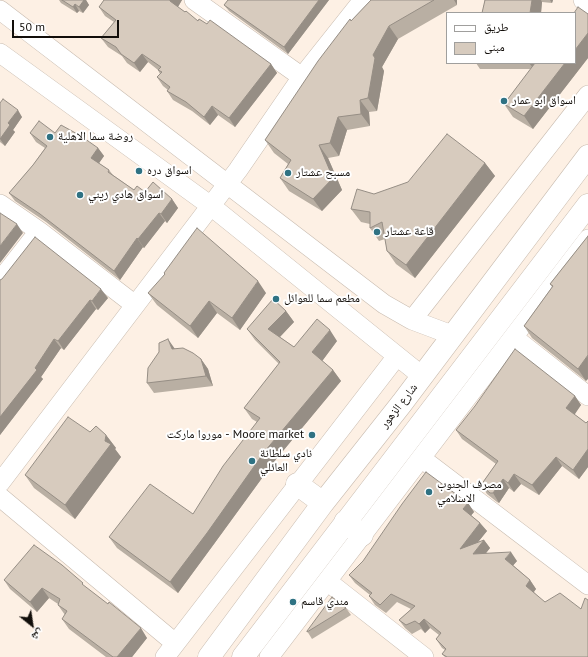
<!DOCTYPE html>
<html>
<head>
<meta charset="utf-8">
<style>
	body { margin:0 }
	#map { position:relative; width:588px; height:657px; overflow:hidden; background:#fdf0e4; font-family:"PT Sans","Noto Naskh Arabic",sans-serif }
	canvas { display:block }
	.legend { position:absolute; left:446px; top:12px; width:130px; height:52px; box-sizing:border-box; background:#fff; border:1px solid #a09f9d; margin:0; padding:5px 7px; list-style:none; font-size:12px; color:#120e0a }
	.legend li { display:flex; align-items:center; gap:8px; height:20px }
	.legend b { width:20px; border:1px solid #a09f9d }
	.north { position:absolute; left:12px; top:605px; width:40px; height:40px; -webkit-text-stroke:3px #fff; paint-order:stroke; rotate:150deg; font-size:11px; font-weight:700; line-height:16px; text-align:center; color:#120e0a }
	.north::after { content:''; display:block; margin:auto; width:14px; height:18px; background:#120e0a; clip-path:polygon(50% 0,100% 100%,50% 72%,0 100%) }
	.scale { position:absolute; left:12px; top:20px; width:107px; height:18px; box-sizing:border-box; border:2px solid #120e0a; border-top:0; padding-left:5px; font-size:12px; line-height:14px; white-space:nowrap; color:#120e0a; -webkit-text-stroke:3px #fff; paint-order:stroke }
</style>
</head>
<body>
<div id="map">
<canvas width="588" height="657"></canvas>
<ul class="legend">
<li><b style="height:5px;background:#fff"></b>طريق</li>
<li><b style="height:11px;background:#d7cbbe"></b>مبنى</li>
</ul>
<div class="north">ش</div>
<div class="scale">50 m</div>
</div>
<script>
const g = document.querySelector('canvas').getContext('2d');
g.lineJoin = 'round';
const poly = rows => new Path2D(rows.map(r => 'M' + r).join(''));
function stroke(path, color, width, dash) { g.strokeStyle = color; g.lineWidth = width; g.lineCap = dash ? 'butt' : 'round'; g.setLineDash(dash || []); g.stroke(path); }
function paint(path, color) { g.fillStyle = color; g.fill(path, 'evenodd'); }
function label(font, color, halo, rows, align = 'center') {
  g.font = font + ' "PT Sans","Noto Naskh Arabic",sans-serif'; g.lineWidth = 4; g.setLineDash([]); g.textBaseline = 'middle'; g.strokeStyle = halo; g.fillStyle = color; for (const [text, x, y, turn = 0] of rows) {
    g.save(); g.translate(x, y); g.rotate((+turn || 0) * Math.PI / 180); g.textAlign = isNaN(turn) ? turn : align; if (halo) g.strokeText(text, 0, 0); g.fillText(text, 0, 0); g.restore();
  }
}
const minor = poly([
	[194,0,302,77],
	[583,0,588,4],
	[0,10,384,304,412,320,452,335],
	[0,53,211,206,422,376],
	[0,204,39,231,135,305],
	[0,281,39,231],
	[412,320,588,95],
	[513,337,588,396],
	[421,458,588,585],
	[0,483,238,170,302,77,363,0],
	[0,497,175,643],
	[327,581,424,657],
	[165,657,397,356],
	[269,657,588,239]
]);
const major = poly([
	[297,484,323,503],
	[345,522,362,535],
	[209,657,323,503,402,403,588,156],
	[243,657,588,205]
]);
stroke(minor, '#c8bbaf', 20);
stroke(major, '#c8bbaf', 23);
stroke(minor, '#fff', 19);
stroke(major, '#fff', 22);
paint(poly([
	[59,0,86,0,89,5,83,13,79,11,77,13,61,3],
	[104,0,182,0,178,7,198,21,271,64,277,73,235,127,218,115,210,125,192,111,173,100,167,91,168,90,163,86,157,77,160,74,158,70,148,62,140,72,127,63,122,56,108,47,101,38,114,22,105,16,99,7],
	[228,0,329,0,288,54,229,11,224,5],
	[371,0,457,0,457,5,398,39,382,67,384,71,377,111,369,112,370,126,347,130,339,156,328,158,342,190,322,211,289,191,280,178,288,164,274,153,265,140,351,21],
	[485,0,553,0,552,3,542,2,541,13,482,13],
	[588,14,588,58,533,129,513,117,504,104,531,69,480,69,476,63,535,63,534,64],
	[0,103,22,117,13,130,15,132,5,146,0,142],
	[30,133,55,133,98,148,104,156,99,163,109,170,113,175,134,190,145,192,172,199,178,208,167,223,165,221,144,248,143,247,120,280,46,222,15,201,9,193,33,165,45,148,36,142],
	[485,163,495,176,415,278,396,264,387,251,385,239,379,241,370,228,370,224,361,222,351,209,374,194],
	[588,236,586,381,532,338,524,326,552,287,550,284],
	[0,280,108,298,98,310,96,309,64,350,61,348,41,377,43,379,0,435],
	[148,293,266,293,240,330,217,313,198,338,157,305],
	[286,311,294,322,280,337,294,347,337,341,322,361,333,370,341,381,273,463,214,544,178,593,117,548,109,537,193,514,257,422,252,419,244,408,279,364,255,340,247,329],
	[175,349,201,359,208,369,213,386,154,393,147,383],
	[575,396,581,405,574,414,586,423,588,421,588,467,579,479,562,466,539,495,521,484,514,492,509,488,499,503,497,502,487,494,481,485,496,464,462,439,456,430],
	[106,435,116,448,115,449,121,457,75,519,34,488,25,475],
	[468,503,474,512,471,515,480,523,487,531,478,542,484,540,490,548,486,553,517,561,513,565,530,580,536,589,534,592,588,657,445,657,442,654,445,650,442,648,436,639,439,635,430,628,425,633,421,629,412,634,405,628,399,620,411,609,397,602,386,613,375,605,369,596,370,595,355,583,349,575],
	[4,580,85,587,147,638,132,657,106,657,69,629,62,619,65,615,58,605,58,604,49,598,37,612,10,589],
	[346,608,351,615,312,639,307,631]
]), '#b9afa3');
paint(poly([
	[83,0,86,0,89,5,83,13,79,7],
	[170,0,182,0,176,10,170,1],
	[319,0,329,0,288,54,284,47],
	[454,0,457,0,457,5],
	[532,0,541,0,542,2,541,13,530,13],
	[550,0,553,0,552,3],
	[75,4,79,11,77,13,73,7],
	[389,26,398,39,382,67,384,71,377,111,368,98,373,55],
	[588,33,588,58,533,129,524,116,565,63,575,63,575,50],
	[142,54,148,62,140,72,134,63],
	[529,63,535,63,534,69],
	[271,64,277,73,235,127,229,118],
	[360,100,369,112,370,126,361,114],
	[212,106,218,115,210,125,204,117],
	[18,110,22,117,13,130,15,132,5,146,0,139,8,123],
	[338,117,347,130,339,156,330,143],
	[319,145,328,158,342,190,322,211,313,199],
	[98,148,104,156,97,166,91,158],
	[485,163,495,176,415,278,406,265],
	[172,199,178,208,167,223,161,214],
	[159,213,165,221,144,248,138,239],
	[17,224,23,233,0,263,0,246],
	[137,238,143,247,120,280,114,271],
	[258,281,266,293,240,330,232,318],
	[101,289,108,298,98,310,92,301],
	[90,300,96,309,64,350,58,341],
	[209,301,217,313,198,338,190,326],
	[286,311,294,322,276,341,268,329],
	[330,330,337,341,320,364,312,352],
	[54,339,61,348,41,377,43,379,0,435,0,417,35,368],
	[168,339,175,349,172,349],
	[588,355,588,379,586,381,578,369],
	[201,359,208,369,213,386,206,376],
	[333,370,341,381,273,463,214,544,178,593,170,582,265,451],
	[575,396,581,405,573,417,566,408],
	[106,435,116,448,115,449,121,457,75,519,65,505,105,441],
	[588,449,588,467,579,479,573,470],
	[556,457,562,466,539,495,532,485],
	[514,474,521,484,514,492,508,483],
	[503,479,509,488,499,503,493,493],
	[468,503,474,512,469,518,463,509],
	[480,523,487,531,466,557,460,549],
	[484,540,490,548,479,562,473,554],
	[511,552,517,561,511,568,505,559],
	[530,580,536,589,532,594,526,586],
	[42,588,49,598,37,612,30,602],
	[424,619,430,628,425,633,419,624],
	[141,628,147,638,132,657,117,657]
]), '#968e85');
const building = poly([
	[62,0,84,0,79,7,75,4,73,7,62,0],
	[104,0,170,0,170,1,185,12,186,11,198,21,199,19,207,24,210,20,271,64,229,118,212,106,204,117,186,102,167,91,170,87,157,77,162,72,158,70,161,67,142,54,134,63,121,54,116,47,101,38,116,20,99,7,104,0],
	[228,0,319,0,284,47,224,5,228,0],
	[371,0,434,0,389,26,373,55,375,58,368,98,360,100,361,114,338,117,330,143,319,145,333,178,313,199,280,178,291,160,265,140,318,61,350,19,351,21,371,0],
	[485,0,532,0,530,13,482,13,485,0],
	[578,7,588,14,588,33,575,50,575,13,574,13,578,7],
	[535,63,565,63,524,116,504,104,535,63],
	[3,99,18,110,8,123,10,125,0,139,0,103,3,99],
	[39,121,55,133,61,125,81,136,98,148,91,158,109,170,108,172,134,190,137,186,145,192,153,182,172,199,161,214,159,213,138,239,137,238,114,271,40,214,9,193,33,165,47,146,30,133,39,121],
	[447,134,485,163,406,265,387,251,382,222,370,228,370,212,351,209,357,189,374,194,408,182,447,134],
	[0,213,17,224,0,246,0,213],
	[197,228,258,281,232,318,209,301,190,326,148,293,165,274,164,273,197,228],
	[588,236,588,355,578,369,524,326,553,286,550,284,588,236],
	[35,237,101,289,92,301,90,300,58,341,54,339,35,368,37,370,0,417,0,280,2,279,35,237],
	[273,299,286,311,268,329,294,347,317,319,330,330,312,352,333,370,265,451,207,533,170,582,109,537,150,484,193,514,223,466,260,418,244,408,280,362,247,329,273,299],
	[168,339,172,349,183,348,193,353,201,359,206,376,147,383,148,368,159,352,159,343,168,339],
	[515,349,575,396,566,408,586,423,588,421,588,449,573,470,556,457,532,485,514,474,508,483,503,479,493,493,490,493,481,485,498,461,456,430,475,406,515,349],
	[68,417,90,432,96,426,106,435,105,441,111,444,65,505,25,475,68,417],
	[426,472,468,503,463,509,480,523,460,549,484,540,473,554,511,552,505,559,530,580,526,586,545,602,560,593,581,609,585,598,588,600,588,657,447,657,442,654,446,649,436,639,441,633,424,619,419,624,415,621,406,625,399,620,415,606,391,594,380,605,369,596,372,593,349,575,363,561,402,504,426,472],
	[34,545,62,565,83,583,82,584,108,604,109,602,141,628,117,657,113,657,62,619,67,611,58,605,60,599,42,588,30,602,4,580,34,545],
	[332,597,346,608,307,632,307,631,332,597]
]);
paint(building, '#d7cbbe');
stroke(building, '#968e85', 1);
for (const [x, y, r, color] of [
	[504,101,4,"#2f7283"],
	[50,137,4,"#2f7283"],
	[139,171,4,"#2f7283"],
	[288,173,4,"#2f7283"],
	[80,195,4,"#2f7283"],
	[377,232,4,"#2f7283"],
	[276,299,4,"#2f7283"],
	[312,435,4,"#2f7283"],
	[252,461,4,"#2f7283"],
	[429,492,4,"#2f7283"],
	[293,602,4,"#2f7283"]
]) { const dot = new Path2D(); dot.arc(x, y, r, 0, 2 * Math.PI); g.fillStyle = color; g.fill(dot); stroke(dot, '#fff', 1.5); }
label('12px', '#120e0a', '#fff', [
	["اسواق ابو عمار",512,101],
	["روضة سما الاهلية",58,137],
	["اسواق دره",147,171],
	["مسبح عشتار",296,173],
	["اسواق هادي زيني",88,195],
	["قاعة عشتار",385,232],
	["مطعم سما للعوائل",284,299],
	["موروا ماركت - Moore market",304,435,"right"],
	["نادي سلطانة",260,454],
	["العائلي",260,468],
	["مصرف الجنوب",437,485],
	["الاسلامي",437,499],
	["مندي قاسم",301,602]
], 'left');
label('12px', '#120e0a', '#fff', [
	["شارع الزهور",399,406,-52]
]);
</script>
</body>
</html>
